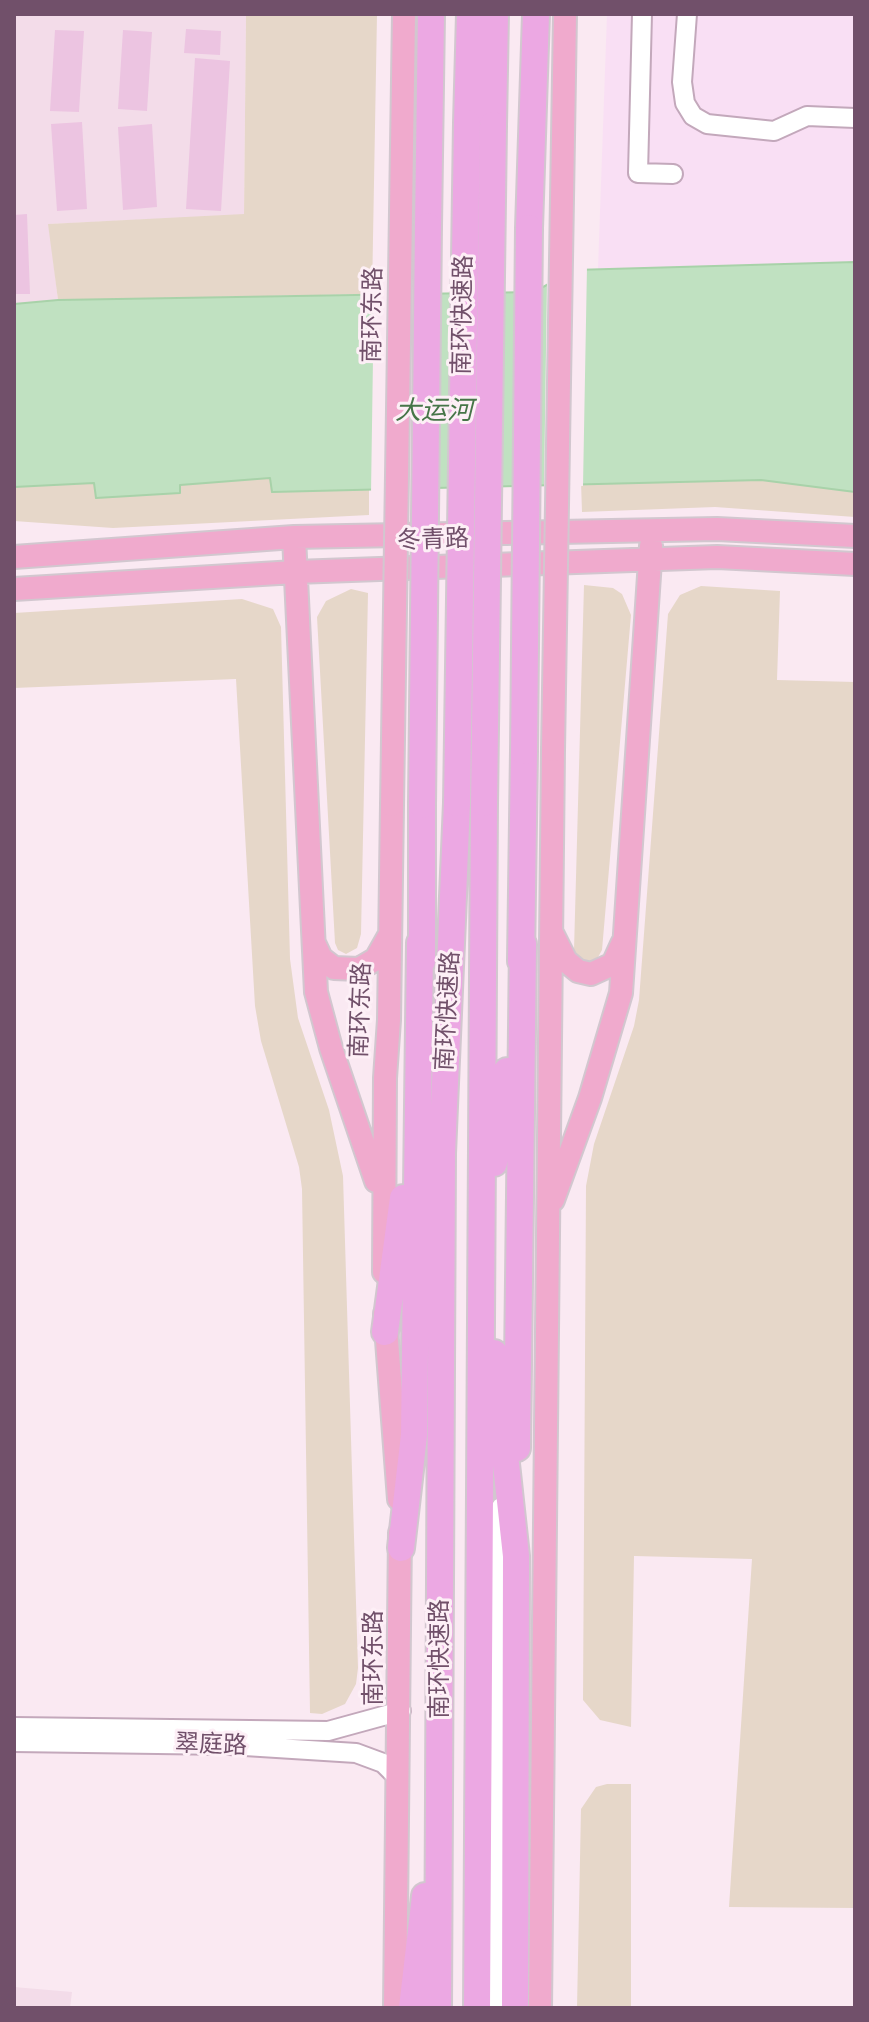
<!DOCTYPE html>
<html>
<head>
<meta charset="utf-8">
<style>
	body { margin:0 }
	#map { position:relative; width:869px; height:2022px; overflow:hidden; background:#fae9f2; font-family:Roboto,sans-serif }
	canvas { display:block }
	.frame { position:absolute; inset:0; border:16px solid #71506a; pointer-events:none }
</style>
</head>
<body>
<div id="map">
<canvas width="869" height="2022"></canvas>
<div class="frame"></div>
</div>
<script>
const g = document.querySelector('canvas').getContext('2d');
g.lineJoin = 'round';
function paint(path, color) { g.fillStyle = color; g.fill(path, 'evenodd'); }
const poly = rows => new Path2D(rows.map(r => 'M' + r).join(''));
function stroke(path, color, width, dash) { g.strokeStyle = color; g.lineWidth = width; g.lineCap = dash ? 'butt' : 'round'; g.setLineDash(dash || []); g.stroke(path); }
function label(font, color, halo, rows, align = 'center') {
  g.font = font + ' Roboto,"Noto Sans SC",sans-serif'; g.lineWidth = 6; g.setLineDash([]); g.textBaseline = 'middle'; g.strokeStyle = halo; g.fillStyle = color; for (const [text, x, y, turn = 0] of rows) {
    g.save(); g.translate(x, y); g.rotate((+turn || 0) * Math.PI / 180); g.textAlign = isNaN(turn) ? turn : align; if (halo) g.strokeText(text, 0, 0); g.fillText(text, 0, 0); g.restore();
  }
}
paint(poly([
	[14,14,246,14,244,215,49,224,58,300,14,304],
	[14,1987,72,1992,70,2008,14,2008]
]), '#f3dce9');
paint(poly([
	[607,14,855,14,855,262,598,269]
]), '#f9dff4');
paint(poly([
	[246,14,377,15,372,294,58,300,48,224,244,214],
	[271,478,272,492,369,489,369,515,113,528,14,521,14,487,95,483,97,498,180,492,180,485],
	[761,480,855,492,855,517,715,507,582,512,581,482],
	[584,585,613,588,622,594,631,615,602,950,597,959,591,961,579,960,574,950],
	[701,586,780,591,777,680,855,682,855,1908,729,1907,752,1559,634,1556,631,1727,600,1720,583,1700,586,1186,594,1144,634,1026,639,1000,668,614,680,595],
	[351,589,368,593,361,934,357,948,346,954,338,950,335,943,317,617,326,601],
	[242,599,273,609,281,627,290,959,298,1018,329,1110,343,1176,358,1668,356,1684,345,1704,322,1714,310,1713,302,1189,299,1167,261,1041,255,1006,236,679,14,688,14,613],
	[607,1784,631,1784,631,2008,577,2008,581,1809,596,1787]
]), '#e6d7c9');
const water = poly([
	[855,262,855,492,761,480,272,492,270,478,180,485,180,493,96,498,94,483,14,487,14,304,58,300,534,292,574,270,855,262]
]);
paint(water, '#c0e1c1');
stroke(water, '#a8d2a9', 2);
paint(poly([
	[573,266,587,266,583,486,544,487,547,280],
	[414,289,411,491,371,493,374,290]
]), '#fae9f2');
paint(poly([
	[186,29,221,31,220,55,184,53],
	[55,30,84,31,79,112,50,111],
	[123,30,152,32,147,111,118,109],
	[195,58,230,61,221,211,186,209],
	[82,122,87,209,57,211,51,124],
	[152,124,157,207,123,210,118,127],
	[27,214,30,294,14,294,14,215]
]), '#ecc4e1');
const minor = poly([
	[642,14,638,173,673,174],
	[687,14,682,82,685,103,693,116,707,124,774,131,807,116,855,118],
	[14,1727,328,1731,401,1711],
	[14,1742,229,1745,356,1753,383,1763,399,1779],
	[494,2008,501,1507]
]);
const major = poly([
	[294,537,316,992,331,1048,376,1181],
	[14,557,294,537,717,529,855,536],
	[14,589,295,572,717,557,855,564],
	[553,935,566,961,578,971,591,974,613,964,622,944],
	[314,943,321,958,334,968,359,969,376,959,389,936],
	[553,1200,590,1098,621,993,651,546],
	[384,1272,385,1078,389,1020,392,805],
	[385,1314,399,1499],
	[395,2008,400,1533],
	[540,2008,553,750]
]);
const highway = poly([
	[467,123,470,14],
	[493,125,495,14],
	[428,226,431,14],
	[529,228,536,14],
	[422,961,422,805],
	[521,961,524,751],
	[494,1163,507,1071],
	[385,1332,403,1198],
	[494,1353,516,1556,515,2008],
	[517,1448,523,944],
	[401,1548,414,1435,420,943],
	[412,2008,425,1896],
	[438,2008,442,1153,457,803],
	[477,2008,484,803]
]);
stroke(minor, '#c3a8bb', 22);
stroke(major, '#d2c7cf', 26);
stroke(highway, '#d2c7cf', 30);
stroke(minor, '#fff', 18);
stroke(major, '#f0aacd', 22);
stroke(highway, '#eca8e3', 26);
const majorBridge = poly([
	[553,750,565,14],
	[392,805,404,14]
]);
const highwayBridge = poly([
	[524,751,529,228],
	[457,803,467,123],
	[484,803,493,125],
	[422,805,428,226]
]);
stroke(majorBridge, '#d2c7cf', 26, []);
stroke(highwayBridge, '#d2c7cf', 30, []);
stroke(majorBridge, '#f0aacd', 22);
stroke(highwayBridge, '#eca8e3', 26);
label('24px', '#71506a', '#fdeff6', [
	["南环东路",374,315,-89],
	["南环快速路",464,315,-89],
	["冬青路",433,541,-2],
	["南环东路",362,1010,-88],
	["南环快速路",449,1011,-87],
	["南环东路",375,1658,-90],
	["南环快速路",441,1659,-90],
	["翠庭路",211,1746,2]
]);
label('italic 26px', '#467548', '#fdeff6', [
	["大运河",434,412]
]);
</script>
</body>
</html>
